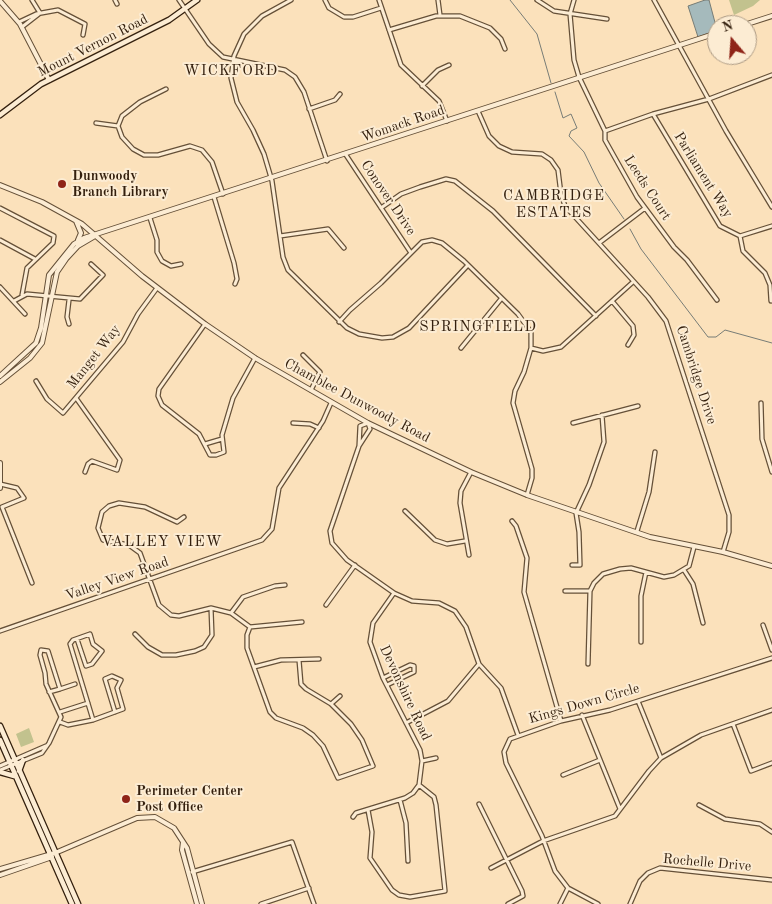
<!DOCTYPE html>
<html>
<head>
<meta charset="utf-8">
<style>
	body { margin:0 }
	#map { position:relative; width:772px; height:904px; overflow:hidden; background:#fbe1bb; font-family:"Old Standard TT",serif }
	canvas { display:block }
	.north { position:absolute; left:707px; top:15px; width:50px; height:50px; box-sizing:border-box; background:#fcecd3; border:1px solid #ac9a84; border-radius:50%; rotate:342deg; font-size:14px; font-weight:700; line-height:20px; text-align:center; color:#331f0d }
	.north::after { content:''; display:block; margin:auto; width:18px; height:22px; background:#8f2418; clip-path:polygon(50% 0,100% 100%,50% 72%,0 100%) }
</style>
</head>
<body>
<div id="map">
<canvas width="772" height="904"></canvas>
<div class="north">N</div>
</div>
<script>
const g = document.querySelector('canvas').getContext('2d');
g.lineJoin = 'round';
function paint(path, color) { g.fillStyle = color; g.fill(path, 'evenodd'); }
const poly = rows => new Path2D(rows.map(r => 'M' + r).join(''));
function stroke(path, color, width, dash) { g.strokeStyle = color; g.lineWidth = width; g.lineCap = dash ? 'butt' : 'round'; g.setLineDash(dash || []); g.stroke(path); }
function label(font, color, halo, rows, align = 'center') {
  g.font = font + ' "Old Standard TT",serif'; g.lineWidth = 4; g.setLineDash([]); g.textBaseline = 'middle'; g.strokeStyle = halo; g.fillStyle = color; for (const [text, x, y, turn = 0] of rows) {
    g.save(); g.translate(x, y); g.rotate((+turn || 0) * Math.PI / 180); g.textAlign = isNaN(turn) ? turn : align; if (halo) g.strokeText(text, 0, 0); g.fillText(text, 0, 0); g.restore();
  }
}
paint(poly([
	[729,0,760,0,753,6,734,15],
	[29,728,34,742,21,747,16,734]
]), '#c2c28e');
const water = poly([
	[705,0,709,0,717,30,698,37,688,6,705,0]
]);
paint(water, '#a5babc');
stroke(water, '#777c76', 1);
stroke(poly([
	[510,0,537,34,551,83],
	[555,92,563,118,571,114,577,128,571,131,569,136,584,152,599,183,624,219],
	[630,229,641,249,708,337,716,337,725,330,772,343]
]), '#777c76', 1);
const minor = poly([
	[32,0,40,13],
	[115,0,117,4],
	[179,0,209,44,223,57,285,70,295,77,304,92,327,161],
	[291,0,262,16,244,34,234,56,231,78,237,102,253,130,264,154,272,181,283,257,288,270,347,328,359,334,382,338,393,337,409,328,468,265],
	[325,0,329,8,344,17,353,17,381,8],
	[379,0,401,65,439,101,447,121],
	[438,0,440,15],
	[537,0,554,11,607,19],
	[574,0,570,14,574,60,579,77,605,131,605,140,637,197,674,247,687,260,717,300],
	[654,0,726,131,772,207],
	[19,22,36,14,58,10,85,24,83,35],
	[22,27,40,13],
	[389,30,436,16,460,16,490,28,501,39,505,49],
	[422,86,438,70,449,65],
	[166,89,140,102,122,116,118,126,122,137,133,149,144,155,158,155,190,146,202,150,212,162,223,194],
	[309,109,335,100,340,94],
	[478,111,489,136,499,146,512,152,542,154,551,160,558,170,561,194,565,206,648,297,666,321,729,515,729,532,723,552],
	[653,114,720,226,740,236,772,226],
	[96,123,118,126],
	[605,131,653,114,709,99,772,75],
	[346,155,411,253],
	[214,197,234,263,237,279,235,284],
	[0,208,54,236,53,243,27,268,22,295],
	[381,208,401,194,420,187,446,179,455,181,493,211,596,316],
	[150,218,157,240,157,252,162,261,171,266,181,264],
	[280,236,328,229,344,248],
	[740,236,743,251,765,273,770,285,771,301],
	[0,240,35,259],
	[599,243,645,208],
	[0,287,25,314],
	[14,301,27,294,80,299,103,275,91,264],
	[612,301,633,326,634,335,628,345],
	[339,322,350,310,381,283,422,242,432,240,442,243,464,261,518,314,531,332,531,348,524,372,515,391,513,403,532,469,532,478,527,495],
	[69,324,67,317,69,300],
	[205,324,159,389,158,396,162,405,199,434,210,455,216,455,224,452,222,435,233,398,255,358],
	[461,348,501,299],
	[531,348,543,351,561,347,633,282],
	[303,355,320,372,311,390],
	[36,381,47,399,63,413,123,342,138,314,157,288],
	[76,398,120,460,117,470,92,461,88,464,85,472],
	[761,403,762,439,772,472],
	[293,423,310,424,319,428],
	[573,423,638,406],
	[205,444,222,439],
	[359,446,370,429,368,423,360,426,359,446,330,531,332,543,347,560,394,593,412,601,439,603,455,611,466,627,479,664,501,688,518,735],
	[0,484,17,488,24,498,2,507,32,583],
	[405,511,435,540,447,544,465,541],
	[184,517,177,522,145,507,119,503,109,506,102,512,98,528,103,540,129,545,140,553,159,605,171,615,179,616,211,608,231,613,250,627,302,622],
	[512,521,516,526,527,558,524,592,561,721],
	[637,531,649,492,655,452],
	[469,555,460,503,461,491,471,472],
	[572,565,580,565,579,532,576,513,589,485,604,442,602,415],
	[684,570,693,584,703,623],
	[565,591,590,591],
	[326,605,355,565],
	[231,613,243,597,275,586,285,585],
	[763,625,772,650],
	[250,627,247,635,247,648,270,712,276,718,303,728,313,735,323,746,338,778,373,766,362,740,351,724,331,704,306,689,301,684,299,660],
	[0,631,262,540,272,529,279,488,323,421,331,403],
	[135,634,148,647,162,655,176,655,195,651,204,647,212,635,211,608],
	[77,639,86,666,92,664,102,651,93,644,90,634,73,640,70,644,93,720],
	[641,642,641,596,646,572],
	[588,664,590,591,594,583,603,574,620,569,631,568,664,577,674,575,689,566,694,547],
	[254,667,281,660,319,659],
	[383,678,410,665,414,666,414,672,387,685],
	[49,692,60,689],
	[638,701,661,758],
	[331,704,340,696],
	[60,712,88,703],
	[582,715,620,809],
	[60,722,68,725,93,720,123,709,117,688,121,680,112,676,105,679,115,712],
	[406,723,448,701,479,664],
	[733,724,751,771,772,763],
	[422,761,436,758],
	[0,766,46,746],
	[0,770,42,753,49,743,61,717,46,684,45,673,40,655,41,650,48,651,60,689,75,684],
	[563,775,600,760],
	[400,800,406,823,408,861],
	[479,804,522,891,523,896,508,904],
	[699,805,725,819,760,824,772,832],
	[368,810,372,832,370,858,392,890,399,895,410,897,445,891,436,805,434,797,419,785],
	[353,817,356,813,405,798,413,793,419,785,422,761,420,750,383,678,370,642,373,623,394,593],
	[491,868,543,841,615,816,649,771,661,758,701,735,772,710],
	[192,872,292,842,314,904],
	[261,904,309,888],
	[560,904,568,888],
	[598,904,568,888,555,871,542,836,506,763,504,752,510,739,561,721,610,710,772,658],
	[630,904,640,881,648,873,660,868,772,880]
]);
const tertiary = poly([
	[0,1,20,24,49,80],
	[744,25,772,16],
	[0,185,42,202,82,224,142,276,205,324,255,358,368,423,471,472,527,495,650,537,723,552,772,566],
	[76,221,81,233,78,240],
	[0,376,36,343,41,328,49,275,74,244,84,238,717,33],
	[0,382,30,358,42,343,57,272,66,259,78,246,95,236],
	[0,463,0,488],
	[183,842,182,850,197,904],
	[0,869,55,853,137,818,155,817,174,828,187,848,202,904],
	[0,875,52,857]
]);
const secondary = poly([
	[0,115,41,84,169,20,197,0],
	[0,726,78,904],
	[0,740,72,904],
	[19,771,23,760],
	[0,772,14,776]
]);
stroke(minor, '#655038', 5.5);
stroke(tertiary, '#655038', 6);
stroke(secondary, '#331f0d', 7);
stroke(minor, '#fcecd3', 3);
stroke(tertiary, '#fcecd3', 4);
stroke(secondary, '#fcecd3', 4.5);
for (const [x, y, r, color] of [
	[62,184,5,"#8f2418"],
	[126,799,5,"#8f2418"]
]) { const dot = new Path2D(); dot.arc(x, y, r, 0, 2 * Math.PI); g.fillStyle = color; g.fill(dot); stroke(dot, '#fcecd3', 2); }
label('14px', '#331f0d', '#fcecd3', [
	["Mount Vernon Road",93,46,-27],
	["Womack Road",403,124,-19],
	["Parliament Way",703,175,58],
	["Leeds Court",647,188,57],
	["Conover Drive",388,198,56],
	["Manget Way",94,357,-52],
	["Cambridge Drive",696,375,72],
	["Chamblee Dunwoody Road",357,401,28],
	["Valley View Road",117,579,-19],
	["Devonshire Road",405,693,65],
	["Kings Down Circle",584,704,-16],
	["Rochelle Drive",707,863,5]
]);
label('bold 14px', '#331f0d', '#fcecd3', [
	["Dunwoody",72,176],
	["Branch Library",72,192],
	["Perimeter Center",136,791],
	["Post Office",136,807]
], 'left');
g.letterSpacing = '1px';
label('15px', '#331f0d', '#fcecd3', [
	["WICKFORD",231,71],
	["CAMBRIDGE",554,196],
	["ESTATES",554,213],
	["SPRINGFIELD",478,327],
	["VALLEY VIEW",162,542]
]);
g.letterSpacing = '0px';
</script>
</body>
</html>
